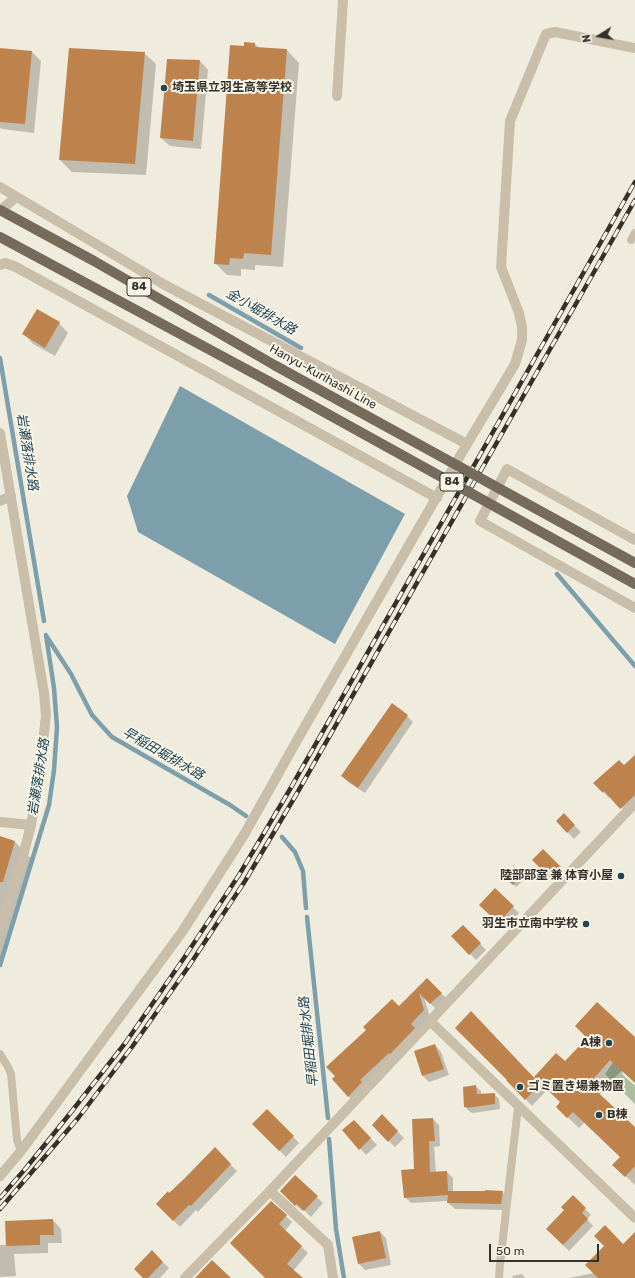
<!DOCTYPE html>
<html>
<head>
<meta charset="utf-8">
<style>
	body { margin:0 }
	#map { position:relative; width:635px; height:1278px; overflow:hidden; background:#f0ecdd; font-family:Rubik,sans-serif }
	canvas { display:block }
	.north { position:absolute; left:579px; top:16px; width:40px; height:40px; -webkit-text-stroke:3px #f8f5e9; paint-order:stroke; rotate:259deg; font-size:11px; font-weight:700; line-height:16px; text-align:center; color:#353029 }
	.north::after { content:''; display:block; margin:auto; width:14px; height:18px; background:#353029; clip-path:polygon(50% 0,100% 100%,50% 72%,0 100%) }
	.scale { position:absolute; left:489px; top:1244px; width:110px; height:18px; box-sizing:border-box; border:2px solid #353029; border-top:0; padding-left:5px; font-size:12px; line-height:14px; white-space:nowrap; color:#353029; -webkit-text-stroke:3px #f8f5e9; paint-order:stroke }
</style>
</head>
<body>
<div id="map">
<canvas width="635" height="1278"></canvas>
<div class="north">N</div>
<div class="scale">50 m</div>
</div>
<script>
const g = document.querySelector('canvas').getContext('2d');
g.lineJoin = 'round';
function paint(path, color) { g.fillStyle = color; g.fill(path, 'evenodd'); }
const poly = rows => new Path2D(rows.map(r => 'M' + r).join(''));
function stroke(path, color, width, dash) { g.strokeStyle = color; g.lineWidth = width; g.lineCap = dash ? 'butt' : 'round'; g.setLineDash(dash || []); g.stroke(path); }
function label(font, color, halo, rows, align = 'center') {
  g.font = font + ' Rubik,"Noto Sans JP",sans-serif'; g.lineWidth = 4; g.setLineDash([]); g.textBaseline = 'middle'; g.strokeStyle = halo; g.fillStyle = color; for (const [text, x, y, turn = 0] of rows) {
    g.save(); g.translate(x, y); g.rotate((+turn || 0) * Math.PI / 180); g.textAlign = isNaN(turn) ? turn : align; if (halo) g.strokeText(text, 0, 0); g.fillText(text, 0, 0); g.restore();
  }
}
paint(poly([
	[617,1057,626,1066,622,1074,634,1085,635,1084,635,1104,605,1074]
]), '#acbe9e');
paint(poly([
	[180,386,405,514,335,644,138,532,127,496]
]), '#7d9fab');
paint(poly([
	[255,44,259,48,287,50,299,63,283,267,255,265,255,270,241,269,241,276,227,275,215,263,245,48],
	[0,49,32,52,41,61,34,133,2,129,0,128],
	[144,53,156,64,146,175,72,172,60,160],
	[200,61,208,70,201,149,170,146,161,138],
	[59,323,68,333,55,356,33,344,24,334],
	[407,716,413,722,365,793,348,782,342,776],
	[635,756,635,805,627,813,610,796,609,798,595,783,625,767],
	[557,821,570,821,581,832,574,839],
	[0,837,15,842,32,859,3,960,0,959],
	[543,850,567,874,557,884,533,860],
	[513,869,524,880,516,887,506,877],
	[495,890,519,913,505,929,481,905],
	[463,926,486,950,476,960,453,936],
	[427,979,447,999,437,1010,424,997,430,1017,354,1102,348,1096,399,1007],
	[635,1038,635,1082,622,1070,599,1095,635,1129,635,1185,614,1165,621,1157,585,1122,579,1128,557,1107,562,1103,536,1078,535,1079,546,1091,532,1106,508,1081,534,1078,556,1055,565,1063],
	[435,1045,441,1052,449,1075,429,1082,423,1076],
	[475,1086,481,1091,481,1095,494,1094,499,1099,500,1109,473,1113,470,1112,465,1107,464,1088],
	[267,1110,299,1143,286,1157,253,1124],
	[382,1116,404,1138,395,1147,389,1141],
	[433,1119,439,1125,440,1146,434,1147,436,1172,447,1172,453,1178,453,1192,502,1192,508,1198,507,1210,455,1209,448,1203,448,1201,411,1203,405,1197],
	[360,1127,377,1145,366,1155,344,1130],
	[215,1149,237,1171,198,1212,196,1210,180,1227,157,1204,169,1194],
	[295,1176,323,1203,311,1217,304,1210,302,1211,287,1197],
	[573,1197,591,1215,587,1219,593,1226,569,1251,547,1229,565,1210],
	[286,1216,292,1222,285,1231,308,1253,293,1271,301,1278,267,1278,231,1243],
	[53,1220,61,1229,62,1243,48,1243,48,1253,14,1254,16,1276,0,1277,0,1245,7,1245],
	[380,1232,386,1238,391,1265,365,1270,359,1264,354,1238],
	[635,1233,635,1278,569,1278,594,1273],
	[152,1252,169,1268,160,1278,145,1278],
	[522,1274,525,1278,513,1278,512,1276]
]), '#0003');
stroke(poly([
	[209,295,301,348],
	[0,358,44,621],
	[557,574,635,666],
	[47,637,71,674,92,715,112,737,230,805,246,816],
	[282,837,295,852,303,871,306,908],
	[307,917,328,1118],
	[0,965,49,805,54,770,57,727,54,688,46,635],
	[329,1139,336,1229,344,1278]
]), '#7d9fab', 4.5);
paint(poly([
	[244,42,255,43,255,47,287,49,271,255,244,253,243,259,230,258,229,265,214,264,230,45,244,46],
	[0,48,32,51,25,124,0,122],
	[69,48,145,52,135,164,59,160],
	[167,59,200,60,193,141,160,138],
	[37,309,60,322,45,348,22,334],
	[392,703,408,715,358,788,341,776],
	[635,755,635,795,620,809,604,791,603,793,593,783,619,760,624,765],
	[564,813,575,825,567,833,556,821],
	[0,836,15,841,3,882,0,882],
	[543,849,561,867,550,878,532,860],
	[513,868,521,876,513,885,504,877],
	[495,888,514,906,498,923,479,905],
	[463,925,481,943,469,955,451,936],
	[427,978,442,993,430,1004,419,993,424,1010,411,1024,415,1028,390,1054,389,1053,360,1080,362,1082,348,1097,332,1079,335,1076,326,1067,366,1030,363,1027,392,999,399,1006],
	[597,1002,635,1037,635,1083,610,1060,589,1084,635,1127,635,1166,625,1177,612,1165,620,1157,573,1112,567,1118,556,1107,560,1102,534,1077,556,1053,565,1061,587,1038,575,1026],
	[471,1011,540,1084,525,1100,506,1080,507,1080,455,1028],
	[435,1044,444,1069,422,1076,414,1051],
	[476,1085,477,1094,495,1093,495,1104,467,1108,467,1107,464,1107,463,1087],
	[267,1109,294,1136,279,1151,252,1124],
	[382,1114,398,1131,388,1142,372,1125],
	[433,1118,435,1141,429,1141,430,1172,447,1171,448,1191,485,1191,485,1190,503,1191,501,1204,447,1203,448,1195,404,1198,401,1170,414,1169,412,1119],
	[354,1120,371,1138,359,1150,342,1130],
	[215,1147,231,1164,191,1206,189,1205,173,1221,156,1204,168,1191,169,1193,185,1178],
	[295,1175,318,1196,304,1211,297,1204,295,1206,280,1191],
	[573,1195,586,1208,582,1213,588,1219,563,1245,546,1229,564,1210,561,1207],
	[271,1201,287,1215,279,1224,302,1246,287,1264,303,1278,265,1278,230,1243],
	[53,1219,54,1235,40,1235,40,1245,6,1246,5,1221],
	[605,1225,623,1244,635,1232,635,1278,598,1278,585,1265,604,1246,594,1236],
	[380,1231,386,1258,358,1264,352,1237],
	[152,1250,163,1262,148,1278,143,1278,134,1269],
	[212,1260,231,1278,195,1278]
]), '#be834d');
stroke(poly([
	[631,240,635,233],
	[0,1054,8,1067,11,1074,17,1140,21,1151],
	[499,1278,500,1264,518,1107]
]), '#c8bea9', 8);
stroke(poly([
	[337,96,343,0],
	[0,187,165,285,467,444,296,742,244,835,182,932,21,1151,0,1176],
	[1,210,16,197],
	[0,265,5,263,16,267,437,498],
	[0,433,44,693,46,715,39,778,31,825,22,860,0,929],
	[467,444,515,364,522,340,522,327,519,313,501,267,510,121,546,34,555,32,635,48],
	[0,501,11,496],
	[635,540,507,469,480,521,635,608],
	[0,822,31,825],
	[430,1021,635,1218],
	[270,1191,328,1245,333,1278],
	[185,1278,270,1191,635,803]
]), '#c8bea9', 10);
stroke(poly([
	[0,210,94,261,276,366],
	[0,237,268,381]
]), '#766a5b', 10);
const rail = poly([
	[0,1198,26,1168,72,1111,126,1042,184,958,239,875,289,791,635,182],
	[0,1209,79,1117,132,1047,189,966,245,881,296,795,635,200]
]);
stroke(rail, '#353029', 4.5);
stroke(rail, '#f8f5e9', 3, [9]);
stroke(poly([
	[276,366,635,563],
	[268,381,635,584]
]), '#766a5b', 10);
for (const [x, y, r, color] of [
	[164,88,4,"#214454"],
	[621,876,4,"#214454"],
	[586,924,4,"#214454"],
	[609,1043,4,"#214454"],
	[520,1087,4,"#214454"],
	[599,1115,4,"#214454"]
]) { const dot = new Path2D(); dot.arc(x, y, r, 0, 2 * Math.PI); g.fillStyle = color; g.fill(dot); stroke(dot, '#f8f5e9', 1.5); }
for (const [x, y, w] of [
	[139,287,24],
	[452,482,24]
]) { const box = new Path2D(); box.roundRect(x - w / 2, y - 9, w, 18, 3); g.fillStyle = '#f8f5e9'; g.fill(box); stroke(box, '#353029', 1); }
label('bold 11px', '#353029', null, [
	["84",139,287],
	["84",452,482]
]);
label('bold 12px', '#353029', '#f8f5e9', [
	["埼玉県立羽生高等学校",172,88],
	["陸部部室 兼 体育小屋",613,876,"right"],
	["羽生市立南中学校",578,924,"right"],
	["A棟",601,1043,"right"],
	["ゴミ置き場兼物置",528,1087],
	["B棟",607,1115]
], 'left');
label('12px', '#353029', '#f8f5e9', [
	["Hanyu-Kurihashi Line",323,377,29]
]);
label('italic 13px', '#214454', '#f8f5e9', [
	["金小堀排水路",261,312,30],
	["岩瀬落排水路",27,452,81],
	["早稲田堀排水路",163,754,30],
	["岩瀬落排水路",39,777,-81],
	["早稲田堀排水路",309,1042,-96]
]);
</script>
</body>
</html>
